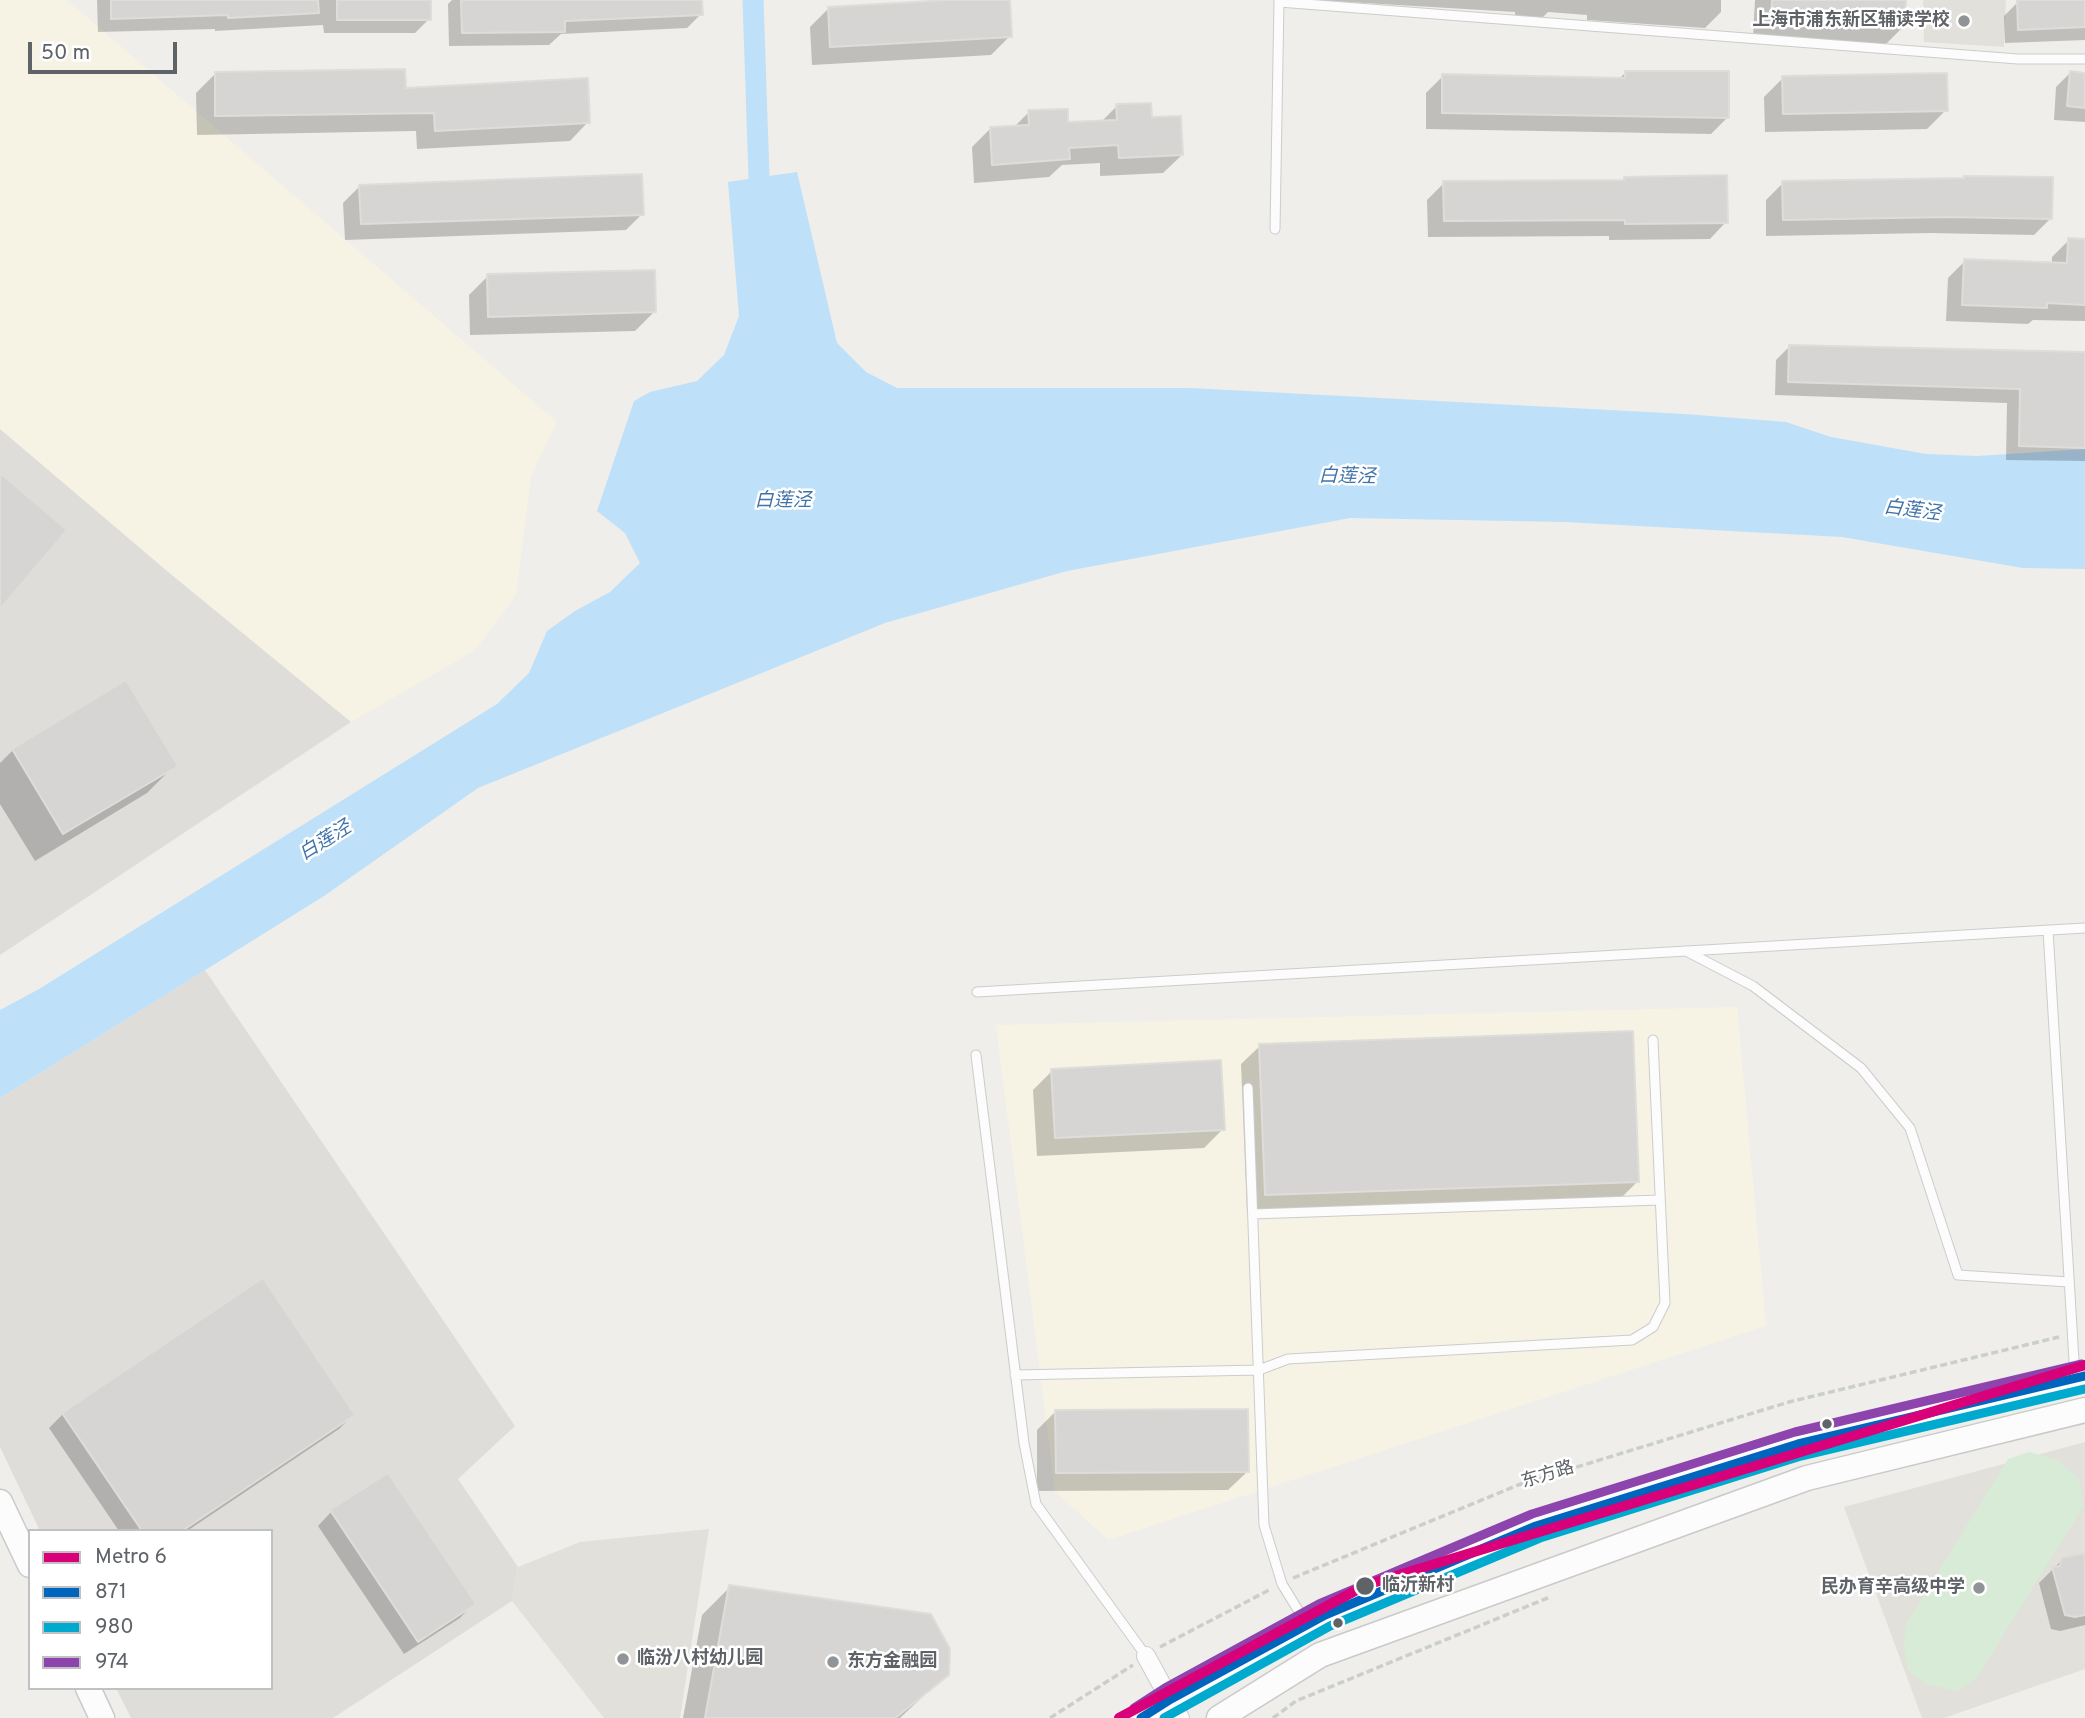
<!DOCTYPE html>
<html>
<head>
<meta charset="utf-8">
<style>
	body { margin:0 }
	#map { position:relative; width:2085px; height:1718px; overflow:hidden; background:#efeeea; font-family:Overpass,sans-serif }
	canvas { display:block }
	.legend { position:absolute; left:28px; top:1529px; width:245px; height:161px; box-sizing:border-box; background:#fff; border:2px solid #bfc1c3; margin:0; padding:9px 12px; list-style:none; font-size:21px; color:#5f6368 }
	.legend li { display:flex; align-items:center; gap:14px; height:35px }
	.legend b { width:35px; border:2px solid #bfc1c3 }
	.scale { position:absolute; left:28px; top:42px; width:149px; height:32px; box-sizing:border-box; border:4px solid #5f6368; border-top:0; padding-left:9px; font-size:21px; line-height:24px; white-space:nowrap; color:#5f6368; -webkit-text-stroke:5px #fff; paint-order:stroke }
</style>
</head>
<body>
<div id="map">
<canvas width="2085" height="1718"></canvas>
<ul class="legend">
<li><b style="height:9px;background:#d9017a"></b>Metro 6</li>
<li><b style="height:9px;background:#0065bd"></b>871</li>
<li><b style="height:9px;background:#00a9ce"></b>980</li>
<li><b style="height:9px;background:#8e44ad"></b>974</li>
</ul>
<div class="scale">50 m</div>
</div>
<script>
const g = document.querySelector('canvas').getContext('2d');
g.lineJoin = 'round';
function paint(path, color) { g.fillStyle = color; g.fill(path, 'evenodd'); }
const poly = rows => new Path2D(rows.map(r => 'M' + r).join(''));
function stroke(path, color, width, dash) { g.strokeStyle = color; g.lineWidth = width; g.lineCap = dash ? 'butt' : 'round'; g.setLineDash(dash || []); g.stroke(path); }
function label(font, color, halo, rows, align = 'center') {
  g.font = font + ' Overpass,"Noto Sans SC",sans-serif'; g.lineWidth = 5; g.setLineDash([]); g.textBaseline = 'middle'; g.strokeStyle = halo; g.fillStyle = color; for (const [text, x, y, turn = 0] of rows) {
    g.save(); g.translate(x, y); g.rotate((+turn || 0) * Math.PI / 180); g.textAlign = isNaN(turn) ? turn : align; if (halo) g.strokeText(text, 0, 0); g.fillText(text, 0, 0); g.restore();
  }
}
paint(poly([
	[0,0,67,0,557,422,531,476,516,595,474,651,351,722,167,571,0,429],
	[1737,1007,1766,1326,1108,1540,1055,1491,996,1025]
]), '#f7f3e4');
paint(poly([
	[0,429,167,571,351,722,0,955],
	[205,970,515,1426,458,1479,518,1567,512,1601,333,1718,131,1718,116,1688,271,1688,271,1531,40,1531,0,1447,0,1098]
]), '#dfddda');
paint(poly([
	[1923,0,2006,0,2004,47,1924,42],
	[2085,1442,2085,1669,1944,1718,1922,1718,1844,1507],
	[709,1529,680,1718,604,1718,512,1601,518,1567,580,1542]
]), '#e2e0da');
paint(poly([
	[2029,1452,2058,1460,2079,1479,2083,1507,1976,1679,1957,1691,1926,1684,1908,1671,1904,1649,1906,1624,2008,1459]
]), '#d8ebd6');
paint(poly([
	[797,172,837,343,866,372,897,388,1190,388,1685,414,1786,422,1831,437,1926,454,1977,456,2085,449,2085,569,2023,568,1842,537,1565,522,1350,518,1067,571,885,623,478,788,324,896,0,1098,0,1010,39,989,497,704,529,673,547,631,575,611,610,592,640,563,625,533,597,511,634,401,650,392,697,381,724,355,739,316,728,182]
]), '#bfe0f9');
paint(poly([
	[97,0,429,0,429,19,415,33,324,33,323,25,215,31,215,29,98,32],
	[452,0,700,0,701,14,687,28,561,34,549,45,449,46,448,4],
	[979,0,1008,0,1010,36,991,55,812,65,810,27,828,9],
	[1314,0,1721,0,1721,12,1705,28,1587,20,1587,15,1548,12,1540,20,1515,17,1515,12],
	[1755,0,1905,0,1903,27,1884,46,1753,37],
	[2085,0,2085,40,2005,43,2004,16,2018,2],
	[1626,72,1728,117,1711,134,1426,129,1426,93,1443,76,1619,79],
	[2070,73,2085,74,2085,122,2054,120,2056,87],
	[215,74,404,90,588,122,570,141,417,149,416,131,197,135,196,93],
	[1783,78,1946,110,1927,129,1765,132,1764,97],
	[1117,106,1150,119,1182,155,1163,173,1100,176,1100,163,1062,165,1049,177,974,183,972,147,991,128,1014,127,1029,112,1067,124,1101,122],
	[1625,179,1726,222,1710,239,1609,240,1609,236,1428,237,1427,200,1444,183,1622,182],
	[1783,183,2051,218,2034,235,1930,233,1766,236,1766,200],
	[359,187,642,214,626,230,345,240,343,203],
	[2069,240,2085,241,2085,321,2033,320,2028,324,1946,321,1948,278,1965,261,2052,264,2052,257],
	[488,276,654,312,635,331,470,335,469,295],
	[1790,346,2085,354,2085,461,2006,460,2007,403,1775,395,1776,360],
	[125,682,175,765,147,793,35,861,0,804,0,763,13,750],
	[1260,1046,1638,1181,1619,1200,1247,1213,1241,1064],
	[1052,1071,1223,1129,1204,1148,1037,1156,1033,1090],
	[1056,1411,1247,1472,1228,1490,1037,1491,1037,1430],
	[63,1414,353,1415,339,1429,187,1531,119,1531,49,1428],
	[331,1512,473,1604,460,1618,404,1654,318,1526],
	[2085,1555,2085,1625,2060,1631,2051,1629,2039,1583,2062,1560],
	[730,1587,947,1674,900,1718,683,1718,702,1615]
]), '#0003');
stroke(poly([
	[753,0,760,206]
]), '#bfe0f9', 21);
const building = poly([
	[111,0,318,0,319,13,228,18,228,15,111,19,111,0],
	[337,0,431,0,431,20,337,20,337,0],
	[461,0,702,0,703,15,565,21,565,32,462,33,461,0],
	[948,0,1010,0,1012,37,830,47,828,7,948,0],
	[1772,0,1906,0,1905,27,1771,19,1772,0],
	[2017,0,2085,0,2085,27,2018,30,2017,0],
	[405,69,406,88,588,78,590,123,435,131,434,113,215,116,215,72,405,69],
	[1625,71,1729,71,1729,118,1442,113,1442,74,1625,78,1625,71],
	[2070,71,2085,73,2085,108,2067,106,2070,71],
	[1947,73,1948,111,1783,114,1782,76,1947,73],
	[1151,103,1152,117,1181,116,1183,155,1119,158,1118,145,1069,148,1070,159,992,165,990,127,1029,125,1028,110,1068,109,1068,122,1117,120,1116,104,1151,103],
	[642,174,644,215,361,224,359,185,642,174],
	[1727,175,1728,223,1625,224,1625,220,1444,221,1443,181,1624,180,1624,177,1727,175],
	[1964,176,2053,177,2052,219,1949,217,1783,220,1782,181,1964,178,1964,176],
	[2068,238,2085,239,2085,305,2047,303,2047,308,1962,305,1964,259,2067,263,2068,238],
	[655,270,656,312,488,317,487,274,655,270],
	[1789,345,2085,352,2085,448,2019,446,2020,389,1788,382,1789,345],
	[0,473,67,530,0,609,0,473],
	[126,680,178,766,63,834,12,749,126,680],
	[1633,1031,1639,1182,1265,1195,1259,1044,1633,1031],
	[1221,1060,1225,1130,1055,1138,1051,1069,1221,1060],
	[263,1278,355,1415,182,1531,142,1531,62,1413,263,1278],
	[1248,1409,1249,1472,1056,1473,1055,1410,1248,1409],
	[388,1473,476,1604,418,1642,330,1510,388,1473],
	[2085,1553,2085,1615,2075,1617,2065,1615,2052,1567,2060,1566,2061,1558,2085,1553],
	[729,1585,931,1614,950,1649,949,1675,895,1718,705,1718,729,1585]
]);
paint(building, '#d6d5d3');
stroke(building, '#deddd9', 2);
const lane = poly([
	[1279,2,2018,59,2085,59],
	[1275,229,1279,0],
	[2048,930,2075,1377],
	[1686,951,1753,986,1861,1068,1910,1128,1958,1275,2069,1282],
	[977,992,2085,928],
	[976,1055,1024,1443,1036,1504,1146,1656],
	[1248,1088,1264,1525,1282,1584,1306,1623],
	[1253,1214,1660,1200],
	[1015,1375,1259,1370,1288,1359,1632,1340,1653,1327,1665,1303,1653,1040]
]);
const street = poly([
	[1146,1656,1180,1718]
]);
const secondary = poly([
	[0,1502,30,1565],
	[88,1688,102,1718],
	[1141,1718,1171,1699,1325,1615,1536,1526,1798,1444,2085,1376],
	[1219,1718,1320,1655,1807,1478,2085,1410]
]);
stroke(lane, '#cbcccc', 11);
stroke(street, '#cbcccc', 20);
stroke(secondary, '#cacacb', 27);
stroke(poly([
	[1293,1578,1518,1485,1789,1402,2059,1337],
	[1160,1647,1271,1589],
	[1050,1718,1133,1665],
	[1273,1718,1296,1701,1550,1597]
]), '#cacfcc', 3.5, [7, 3.5]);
stroke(lane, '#fdfcfc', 9);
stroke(street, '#fdfcfc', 18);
stroke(secondary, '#fdfcfc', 24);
stroke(poly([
	[1141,1718,1171,1699,1325,1615,1536,1526,1798,1444,2085,1376]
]), '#0065bd', 9);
stroke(poly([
	[1164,1718,1330,1626,1540,1538,1801,1456,2085,1389]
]), '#00a9ce', 9);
stroke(poly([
	[1134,1708,1165,1688,1319,1604,1532,1514,1795,1432,2082,1364]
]), '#8e44ad', 9);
stroke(poly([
	[1119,1718,1366,1585,2085,1365]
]), '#d9017a', 10);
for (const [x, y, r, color] of [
	[1964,21,7,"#919496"],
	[1827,1424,6,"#5f6368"],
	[1365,1586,10,"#5f6368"],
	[1979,1588,7,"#919496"],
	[1338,1623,6,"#5f6368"],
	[623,1659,7,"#919496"],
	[833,1662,7,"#919496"]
]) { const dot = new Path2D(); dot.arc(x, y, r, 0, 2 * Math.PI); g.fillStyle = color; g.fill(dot); stroke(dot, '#fff', 2.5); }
label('bold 18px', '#5f6368', '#fff', [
	["上海市浦东新区辅读学校",1950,21],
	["民办育辛高级中学",1965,1588],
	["临汾八村幼儿园",637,1659,"left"],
	["东方金融园",847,1662,"left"]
], 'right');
label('18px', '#5f6368', '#fff', [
	["东方路",1548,1476,-17]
]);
label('bold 18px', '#5f6368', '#fff', [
	["临沂新村",1382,1586]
], 'left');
label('italic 19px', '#4174aa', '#fff', [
	["白莲泾",1347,478,1],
	["白莲泾",783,502],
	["白莲泾",1912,512,7],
	["白莲泾",326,842,-32]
]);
</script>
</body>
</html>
